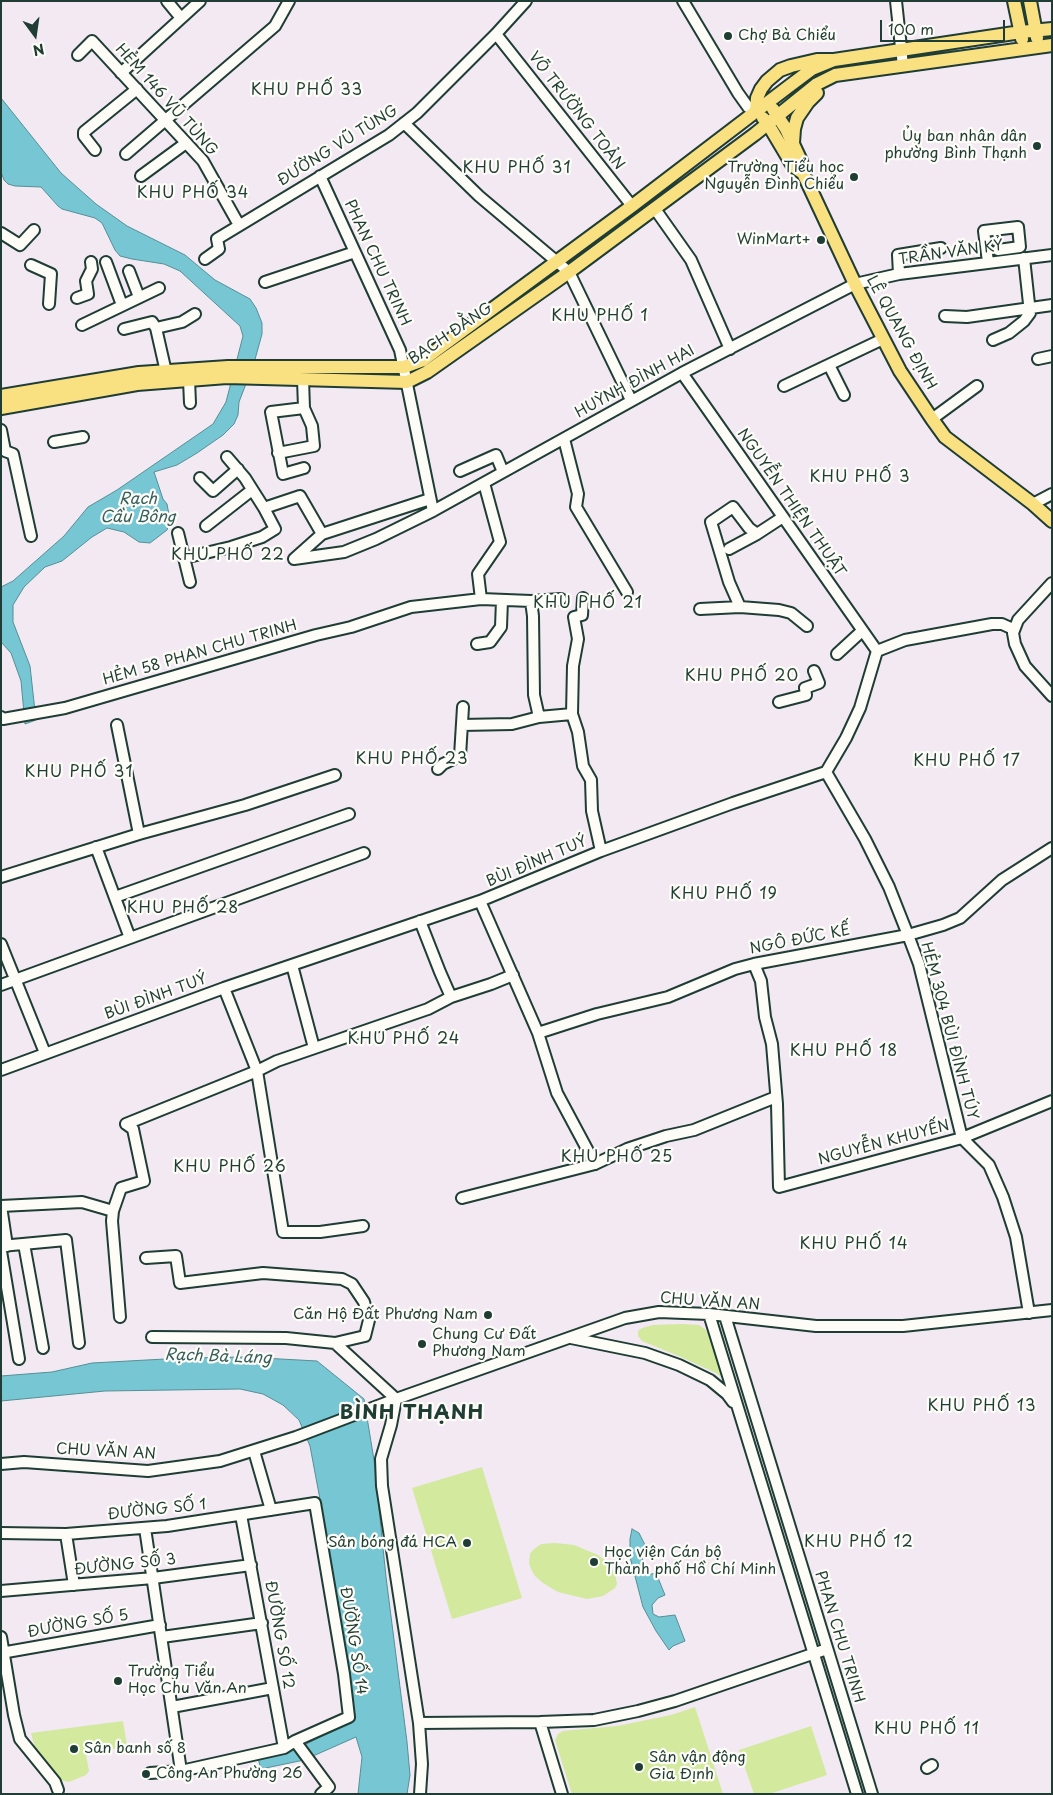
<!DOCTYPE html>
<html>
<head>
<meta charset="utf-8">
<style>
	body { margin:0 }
	#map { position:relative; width:1053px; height:1795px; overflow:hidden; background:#f2e9f3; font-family:"Playpen Sans",sans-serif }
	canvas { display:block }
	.frame { position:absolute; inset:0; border:2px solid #1f3d34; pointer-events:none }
	.north { position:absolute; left:10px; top:10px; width:50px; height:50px; -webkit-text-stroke:4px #fdfcf7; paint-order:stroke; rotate:166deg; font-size:14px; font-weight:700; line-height:20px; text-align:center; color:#1f3d34 }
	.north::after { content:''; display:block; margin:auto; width:18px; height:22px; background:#1f3d34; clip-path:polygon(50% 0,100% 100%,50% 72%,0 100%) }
	.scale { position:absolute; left:880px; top:20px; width:125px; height:22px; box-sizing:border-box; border:2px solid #1f3d34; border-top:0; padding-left:6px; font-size:15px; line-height:18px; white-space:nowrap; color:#1f3d34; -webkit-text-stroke:4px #fdfcf7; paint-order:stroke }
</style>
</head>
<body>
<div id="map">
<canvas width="1053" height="1795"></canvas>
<div class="frame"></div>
<div class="north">N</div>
<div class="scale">100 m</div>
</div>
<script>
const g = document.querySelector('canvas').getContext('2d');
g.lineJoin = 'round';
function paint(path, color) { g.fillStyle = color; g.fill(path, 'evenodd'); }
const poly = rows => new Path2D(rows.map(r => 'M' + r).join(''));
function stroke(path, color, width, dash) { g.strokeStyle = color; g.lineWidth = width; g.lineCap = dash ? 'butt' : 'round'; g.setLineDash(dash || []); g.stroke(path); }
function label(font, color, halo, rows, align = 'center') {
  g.font = font + ' "Playpen Sans",sans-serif'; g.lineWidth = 4.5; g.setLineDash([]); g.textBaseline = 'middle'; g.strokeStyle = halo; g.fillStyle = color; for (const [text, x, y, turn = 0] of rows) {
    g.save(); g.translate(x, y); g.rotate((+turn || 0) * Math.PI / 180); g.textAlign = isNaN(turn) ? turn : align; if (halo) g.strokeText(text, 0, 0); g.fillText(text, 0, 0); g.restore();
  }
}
paint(poly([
	[681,1324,699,1325,706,1330,711,1337,724,1379,716,1373,681,1357,642,1341,638,1336,638,1331,642,1328,653,1325],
	[482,1467,522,1598,452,1619,412,1488],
	[555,1543,574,1545,598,1555,606,1561,615,1574,617,1584,615,1588,603,1596,587,1599,558,1592,543,1583,535,1576,531,1569,529,1563,530,1554,533,1550,541,1544],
	[695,1707,723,1794,572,1794,555,1740,558,1734,563,1731,617,1726,671,1715],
	[123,1721,127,1746,86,1755,89,1771,86,1775,69,1782,60,1780,36,1752,31,1733],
	[811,1726,827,1775,769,1794,754,1794,739,1750]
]), '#d2e99e');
const water = poly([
	[1,98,61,173,96,204,127,226,185,255,215,280,250,299,256,308,262,323,262,334,254,363,239,402,238,415,234,424,223,435,197,453,177,465,154,472,163,499,167,504,170,520,167,530,150,543,139,542,124,532,107,528,92,537,62,561,45,567,24,587,13,605,13,622,30,666,36,720,25,724,21,681,11,653,1,642,1,587,13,581,64,536,88,507,117,490,213,424,226,402,243,336,240,326,180,271,164,264,132,259,120,256,115,250,102,223,95,218,62,209,58,206,41,187,15,186,8,184,4,180,1,172,1,98],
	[244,1357,317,1361,364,1399,374,1460,386,1577,407,1742,410,1775,407,1794,358,1794,362,1757,356,1737,304,1760,261,1769,257,1755,297,1749,352,1720,354,1715,353,1698,325,1526,310,1446,299,1420,283,1405,263,1394,240,1389,105,1391,1,1401,1,1376,52,1372,92,1363,183,1358,244,1357],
	[632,1529,639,1533,647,1549,640,1551,647,1575,656,1573,665,1595,658,1598,652,1605,653,1614,659,1617,675,1615,685,1641,673,1646,669,1650,656,1631,643,1607,630,1557,630,1539,632,1529]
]);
paint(water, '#77c6d4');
stroke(water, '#548f94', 1);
const minor = poly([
	[167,1,181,18],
	[683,1,738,93,748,107,756,111],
	[896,1,903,66],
	[496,34,632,206],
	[78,55,92,41,203,161,239,225],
	[121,73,200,1],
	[404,123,479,196,569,272,631,400],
	[95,150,84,136,84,132,137,89],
	[126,154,275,26,289,1],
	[141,176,186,143],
	[320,176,400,350,433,511],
	[655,209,691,260,730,349],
	[1,233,20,245,34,230],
	[205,259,219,249,217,239,389,135,417,113,496,34,526,1],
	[106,262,122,305],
	[988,262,984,231,1018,227,1020,247,998,250],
	[31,265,51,274,49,304],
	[129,271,139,297],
	[899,274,898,255,941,248],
	[265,282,355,252],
	[77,298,88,294,86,281,92,269,91,262],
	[945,316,967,317,1052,305],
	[82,325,159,288],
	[124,329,152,322,156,328],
	[993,340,1009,333,1024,321,1030,313,1024,258],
	[1038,359,1052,356],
	[829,365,844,395],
	[166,372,156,328,182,322,195,314],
	[682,373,877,651],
	[189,380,190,403],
	[784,386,883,339],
	[304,408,271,412,283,474,304,468],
	[932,419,977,386],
	[1,430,5,451,13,454,31,536],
	[564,439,578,494,576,507,627,592],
	[54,442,83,437],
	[278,453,314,446,312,426,304,408,303,379],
	[227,457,245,478,264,508],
	[460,471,496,455,503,472],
	[200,478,213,491,238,469],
	[484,483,500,542,478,574,481,599,531,601,533,616,534,695,539,717],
	[1033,504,1052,494],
	[206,526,252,490],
	[178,533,190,582],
	[729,549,757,534],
	[184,558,231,547,262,537,275,529,264,508,300,496,322,534],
	[294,559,344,552,376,539,433,511,682,373,855,284,899,274,1052,255],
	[294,559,322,534,430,499],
	[1052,583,1018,620,1013,633,1015,644,1025,666,1052,696],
	[583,598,582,615,574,617,578,639,573,666,572,714,578,732,583,766,591,780,592,811,601,851],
	[531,601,561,599],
	[740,607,729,582,711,522,733,507,749,528,757,534,783,517],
	[700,609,740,607,779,610,791,613,807,626],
	[477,644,490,642,501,627,502,600],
	[877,651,905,640,992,624,1002,624,1013,629],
	[837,654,862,631],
	[779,702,806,695,805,688,819,683,814,671],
	[1,717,3,719,65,708,316,635,351,627,411,607,481,599],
	[117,725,139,834],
	[462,725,512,724,539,717,572,714],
	[438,769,443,764,460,756,463,707],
	[826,772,865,839,889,887,908,935,919,964,962,1138,989,1165,1003,1197,1016,1237,1029,1313],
	[1,877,139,834,245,805,335,775],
	[115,897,349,814],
	[480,901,538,1033,557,1093,595,1164],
	[420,921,440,972,451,997],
	[130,938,364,853],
	[1,944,45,1053],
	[754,964,761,981,765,1017,772,1044,777,1104,779,1187,962,1138,1052,1101],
	[292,965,314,1048],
	[1,985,130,938,96,847],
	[224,988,257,1071,283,1232,320,1232,363,1226],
	[538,1033,597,1014,668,997,735,969,754,964,908,935,943,925,960,918,1002,880,1052,848],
	[1,1070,224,988,480,901,601,851,733,803,826,772,846,738,860,708,877,651],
	[126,1124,257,1071,277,1061,428,1009,451,997,491,984,513,975],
	[462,1198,595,1164,627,1149,666,1136,694,1130,776,1097],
	[24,1244,43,1348],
	[1,1246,66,1240,79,1343],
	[7,1246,1,1206,82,1202,113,1211],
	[1,1251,19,1359],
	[146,1258,176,1256,180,1283,263,1273,342,1279,352,1284,364,1302,369,1320,365,1336,335,1343],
	[709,1314,857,1794],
	[725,1316,872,1794],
	[120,1317,112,1221,113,1211,121,1188,144,1181,133,1129,126,1124],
	[152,1337,286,1338,335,1343,396,1399,391,1425,381,1459,382,1486,419,1723,422,1764,420,1794],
	[571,1338,645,1353,679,1365,710,1380,727,1394,733,1402],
	[254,1451,271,1510],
	[1,1464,24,1462,148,1471,220,1461,296,1437,396,1399,625,1318,659,1312,709,1314,816,1326,903,1326,1052,1310],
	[145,1528,181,1771],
	[1,1533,66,1534,167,1526,315,1503,344,1674,349,1717,295,1741,284,1748,241,1515],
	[66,1534,74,1585],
	[1,1591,153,1578,251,1565],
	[1,1637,14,1715,20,1739,55,1782,58,1790],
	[162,1637,262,1623],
	[1,1653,160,1625],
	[172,1707,273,1688],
	[540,1722,562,1794],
	[419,1723,540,1722,594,1720,638,1711,675,1701,827,1649],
	[295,1741,329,1787,321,1794],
	[927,1768,932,1765],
	[150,1773,181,1771,284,1748]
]);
const major = poly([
	[1014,1,1022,39],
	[1030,1,1037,38],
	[773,109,786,129,801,161,803,173,855,284,900,371,932,419,945,437,1033,504,1052,521],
	[756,111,757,98,761,89,767,81,780,70,791,66,817,60,834,60,1021,32,1052,29],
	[763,118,768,124,793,166,803,173],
	[793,143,794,129,797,118,808,102,817,93],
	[1,396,139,373,228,367,404,367,423,360,632,206,788,87,812,69,834,60],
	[1,408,137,384,227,377,407,382,427,372,569,272,755,134,817,84,835,75,1052,45]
]);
stroke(minor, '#1f3d34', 14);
stroke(major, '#1f3d34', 16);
stroke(minor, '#fdfcf7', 10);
stroke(major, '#f9e181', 12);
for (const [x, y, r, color] of [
	[728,36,5,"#1f3d34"],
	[1037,146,5,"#1f3d34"],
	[854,177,5,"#1f3d34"],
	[821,240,5,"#1f3d34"],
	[488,1315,5,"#1f3d34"],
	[422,1344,5,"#1f3d34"],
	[467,1543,5,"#1f3d34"],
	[594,1562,5,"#1f3d34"],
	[118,1681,5,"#1f3d34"],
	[74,1749,5,"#1f3d34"],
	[639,1767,5,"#1f3d34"],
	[146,1774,5,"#1f3d34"]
]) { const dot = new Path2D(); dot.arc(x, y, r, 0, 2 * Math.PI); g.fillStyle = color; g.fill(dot); stroke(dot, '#fdfcf7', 2); }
label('15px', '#1f3d34', '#fdfcf7', [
	["Chợ Bà Chiểu",738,36],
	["Ủy ban nhân dân",1027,137,"right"],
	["phường Bình Thạnh",1027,154,"right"],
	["Trường Tiểu học",844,168,"right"],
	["Nguyễn Đình Chiểu",844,185,"right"],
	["WinMart+",811,240,"right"],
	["Căn Hộ Đất Phương Nam",478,1315,"right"],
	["Chung Cư Đất",432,1335],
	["Phương Nam",432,1352],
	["Sân bóng đá HCA",457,1543,"right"],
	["Học viện Cán bộ",604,1553],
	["Thành phố Hồ Chí Minh",604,1570],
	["Trường Tiểu",128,1672],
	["Học Chu Văn An",128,1689],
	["Sân banh số 8",84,1749],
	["Sân vận động",649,1758],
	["Gia Định",649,1775],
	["Công An Phường 26",156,1774]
], 'left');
label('15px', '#1f3d34', '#fdfcf7', [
	["HẺM 146 VŨ TÙNG",166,100,48],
	["VÕ TRƯỜNG TOẢN",576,111,52],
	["ĐƯỜNG VŨ TÙNG",338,146,-32],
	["TRẦN VĂN KỶ",951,253,-8],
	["PHAN CHU TRINH",377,263,65],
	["LÊ QUANG ĐỊNH",901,333,61],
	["BẠCH ĐẰNG",451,334,-34],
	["HUỲNH ĐÌNH HAI",635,382,-29],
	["NGUYỄN THIỆN THUẬT",791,503,55],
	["HẺM 58 PHAN CHU TRINH",200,653,-16],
	["BÙI ĐÌNH TUÝ",537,862,-23],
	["NGÔ ĐỨC KẾ",800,940,-11],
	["BÙI ĐÌNH TUÝ",156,997,-20],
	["HẺM 304 BÙI ĐÌNH TÚY",949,1031,75],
	["NGUYỄN KHUYẾN",884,1143,-15],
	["CHU VĂN AN",710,1302,4],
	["CHU VĂN AN",106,1452,3],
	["ĐƯỜNG SỐ 1",157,1510,-6],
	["ĐƯỜNG SỐ 3",125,1565,-6],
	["ĐƯỜNG SỐ 5",78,1624,-10],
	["ĐƯỜNG SỐ 12",279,1635,80],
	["PHAN CHU TRINH",839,1637,73],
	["ĐƯỜNG SỐ 14",353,1641,81]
]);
g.letterSpacing = '1px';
label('16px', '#1f3d34', '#fdfcf7', [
	["KHU PHỐ 33",307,91],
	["KHU PHỐ 31",517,169],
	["KHU PHỐ 34",193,194],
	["KHU PHỐ 1",600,317],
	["KHU PHỐ 3",860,478],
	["KHU PHỐ 22",228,556],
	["KHU PHỐ 21",588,604],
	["KHU PHỐ 20",742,677],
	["KHU PHỐ 23",412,760],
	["KHU PHỐ 17",967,762],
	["KHU PHỐ 31",79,773],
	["KHU PHỐ 19",724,895],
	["KHU PHỐ 28",183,909],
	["KHU PHỐ 24",404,1040],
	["KHU PHỐ 18",844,1052],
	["KHU PHỐ 25",617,1158],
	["KHU PHỐ 26",230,1168],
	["KHU PHỐ 14",854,1245],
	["KHU PHỐ 13",982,1407],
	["KHU PHỐ 12",859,1543],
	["KHU PHỐ 11",927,1730]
]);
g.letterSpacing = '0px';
label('italic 16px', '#355f5c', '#fdfcf7', [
	["Rạch",138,500],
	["Cầu Bông",138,518],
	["Rạch Bà Láng",218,1357,2]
]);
g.letterSpacing = '1px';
label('bold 20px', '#1f3d34', '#fdfcf7', [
	["BÌNH THẠNH",412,1413]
]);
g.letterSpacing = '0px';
</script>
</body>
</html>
